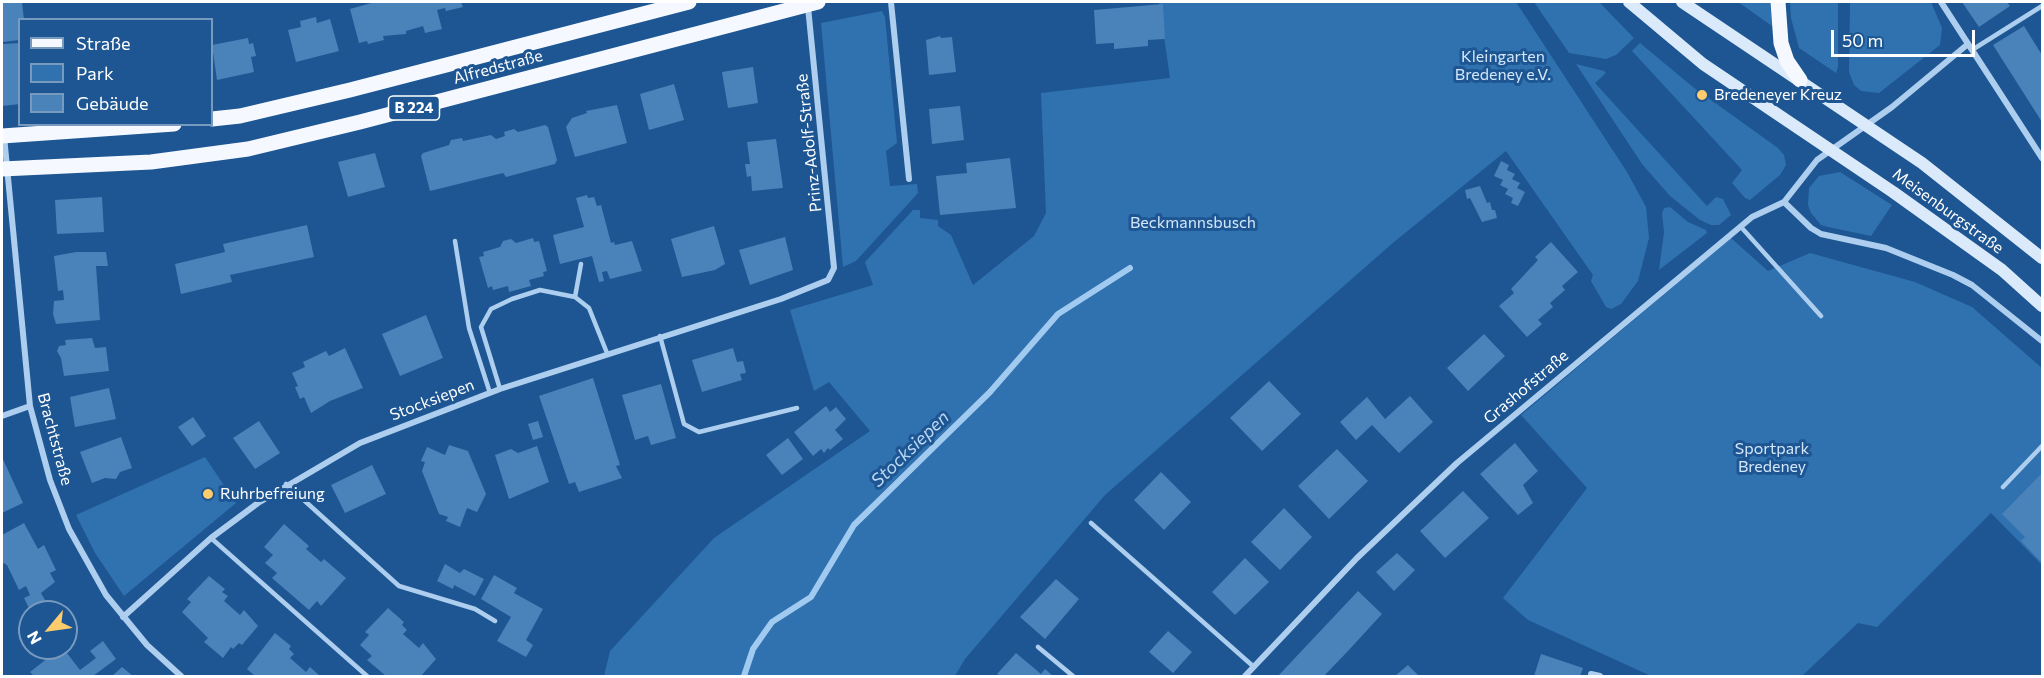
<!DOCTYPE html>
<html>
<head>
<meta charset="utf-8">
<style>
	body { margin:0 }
	#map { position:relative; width:2044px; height:678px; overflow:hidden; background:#1d5692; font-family:Commissioner,sans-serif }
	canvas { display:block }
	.frame { position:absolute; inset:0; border:3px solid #fff; pointer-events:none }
	.legend { position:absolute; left:18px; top:18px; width:195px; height:108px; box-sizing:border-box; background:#1d5692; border:2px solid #779abe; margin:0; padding:8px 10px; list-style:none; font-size:18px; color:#fff }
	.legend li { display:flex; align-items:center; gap:12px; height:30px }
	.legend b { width:30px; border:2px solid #779abe }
	.north { position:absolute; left:18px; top:600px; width:60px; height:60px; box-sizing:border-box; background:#1d5692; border:2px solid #779abe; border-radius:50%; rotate:241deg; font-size:16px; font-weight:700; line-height:24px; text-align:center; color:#fff }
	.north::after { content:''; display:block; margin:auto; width:21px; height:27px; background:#fecc6c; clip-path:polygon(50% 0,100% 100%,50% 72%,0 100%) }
	.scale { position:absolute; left:1831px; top:30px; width:144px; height:27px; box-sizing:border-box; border:3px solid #fff; border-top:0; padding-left:8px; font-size:18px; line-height:21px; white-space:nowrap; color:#fff; -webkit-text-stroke:4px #1d5692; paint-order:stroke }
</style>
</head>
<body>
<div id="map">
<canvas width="2044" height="678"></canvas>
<div class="frame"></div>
<ul class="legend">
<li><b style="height:8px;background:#f5f9ff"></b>Straße</li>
<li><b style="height:16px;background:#3071af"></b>Park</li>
<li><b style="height:16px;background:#4a82ba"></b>Gebäude</li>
</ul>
<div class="north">N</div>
<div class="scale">50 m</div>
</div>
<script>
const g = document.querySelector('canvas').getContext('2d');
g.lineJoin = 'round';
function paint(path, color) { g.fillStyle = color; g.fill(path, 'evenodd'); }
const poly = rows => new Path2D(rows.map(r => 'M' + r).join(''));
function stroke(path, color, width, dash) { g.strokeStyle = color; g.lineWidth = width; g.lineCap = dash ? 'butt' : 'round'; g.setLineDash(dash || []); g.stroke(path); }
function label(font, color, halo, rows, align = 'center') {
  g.font = font + ' Commissioner,sans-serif'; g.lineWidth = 6; g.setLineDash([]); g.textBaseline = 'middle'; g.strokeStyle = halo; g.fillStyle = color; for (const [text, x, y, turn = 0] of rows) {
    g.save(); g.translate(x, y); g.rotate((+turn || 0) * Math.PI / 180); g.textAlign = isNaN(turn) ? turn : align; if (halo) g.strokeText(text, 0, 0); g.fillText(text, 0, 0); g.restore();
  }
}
paint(poly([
	[1159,2,1516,2,1627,172,1646,207,1649,238,1638,281,1621,304,1611,309,1606,307,1591,281,1593,275,1506,151,1394,242,1105,495,965,659,955,676,604,676,610,651,714,538,870,431,829,382,814,391,790,310,873,285,865,262,913,210,920,210,920,218,938,220,938,226,951,235,973,285,1034,236,1046,213,1041,93,1170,78],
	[1534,2,1599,2,1634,38,1616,55,1606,59,1569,53],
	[1738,2,1770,2,1772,26],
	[1790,2,1838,2,1838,67,1836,73,1799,48,1791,18],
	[1850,2,1931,2,1942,28,1940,45,1879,93,1861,91,1854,85,1849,72],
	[882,11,885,17,897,143,886,151,890,186,917,184,918,193,856,261,843,267,821,23],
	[1640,43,1693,87,1778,148,1784,155,1786,165,1780,175,1750,200,1745,198,1732,183,1742,170,1632,51],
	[1576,64,1604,71,1606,73,1595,83,1707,206,1716,197,1723,199,1731,215,1719,225,1711,225,1700,220,1670,196,1642,164],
	[1840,172,1892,205,1871,236,1828,227,1821,225,1811,213,1808,205,1809,188,1819,176],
	[1670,207,1688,222,1706,230,1707,233,1659,270,1664,232,1662,214,1664,208],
	[1731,238,1768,271,1810,253,1915,282,1972,307,2042,368,2042,565,1991,513,1877,627,1858,623,1802,676,1651,676,1528,620,1503,598,1587,488,1521,415],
	[205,457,236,503,124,596,95,553,76,515]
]), '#3071af');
stroke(poly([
	[744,676,753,649,772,622,811,597,854,525,990,392,1058,314,1130,268]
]), '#a1caf0', 6);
paint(poly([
	[2,2,22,2,24,20,20,20,19,40,3,42],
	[375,2,461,2,463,7,446,11,445,8,437,10,442,29,425,33,423,26,406,31,406,34,383,36,384,40,368,44,367,41,359,43,350,9],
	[1962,2,2007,2,2010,6,1979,27],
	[1163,4,1165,39,1148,40,1148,46,1114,49,1114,43,1096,44,1094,10],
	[316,17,317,23,330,19,339,51,296,62,288,30,301,27,300,21],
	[2024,26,2042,55,2042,122,1993,45],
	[940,36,941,38,952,37,956,72,929,75,926,40],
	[248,38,249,44,253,43,256,56,251,57,254,72,217,80,212,45],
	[20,43,20,104,2,106,3,44],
	[753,67,758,103,728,108,722,72],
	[674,84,684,120,649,130,640,94],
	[617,105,627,143,575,157,566,127,572,118,587,113,586,111],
	[960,106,964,140,932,144,929,109],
	[545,125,548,127,557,160,555,164,506,177,503,173,430,191,421,156,423,153,449,145,451,140,462,138,463,141,491,135,496,139,505,136,504,132,514,129,518,132],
	[776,139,783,188,752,191,751,176,747,177,745,164,750,164,747,142],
	[375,153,385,187,348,197,338,162],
	[1010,158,1016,208,940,215,936,176,967,173,966,163],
	[1501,161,1509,165,1507,170,1515,174,1512,179,1520,183,1517,188,1525,192,1518,206,1511,203,1513,198,1505,194,1508,189,1500,185,1503,180,1494,176],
	[1480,186,1487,203,1490,202,1492,210,1495,210,1497,218,1482,222,1470,198,1467,199,1465,190],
	[587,195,588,198,594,197,597,206,601,205,611,243,614,242,615,245,632,241,642,271,610,279,607,271,602,272,604,281,599,282,592,256,560,264,553,235,584,227,576,198],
	[102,197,104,232,57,234,55,200],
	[307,225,314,257,230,275,232,282,181,294,175,264,225,252,223,244],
	[714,226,725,264,715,270,682,277,671,239],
	[785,237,793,270,750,285,739,250],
	[533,238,534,242,539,241,547,271,543,272,544,276,529,280,531,286,509,292,508,286,493,290,492,286,488,288,479,257,484,256,483,252,500,247,503,241,511,239,516,243],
	[1551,242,1578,272,1562,286,1565,290,1550,303,1553,307,1538,320,1542,324,1527,337,1499,306,1514,293,1511,289,1538,260,1535,257],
	[76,252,106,252,108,266,96,266,100,320,56,324,53,314,54,301,64,300,63,290,58,291,54,256],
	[426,315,443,358,400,376,382,334],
	[1484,334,1505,356,1468,391,1447,368],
	[92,338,95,348,106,347,109,371,64,376,61,358,57,351,59,346,66,345,65,340],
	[345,348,363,388,330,401,311,413,304,397,300,399,295,387,298,386,292,373,305,367,303,362,326,351,329,356],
	[733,348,737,362,743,361,746,373,740,374,742,380,702,392,692,360],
	[593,378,620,465,616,466,622,478,579,492,575,482,569,484,539,396],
	[1269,381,1301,414,1262,451,1230,418],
	[661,384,676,438,651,445,648,436,635,440,622,395],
	[109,388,116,419,75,427,70,397],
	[1410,396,1433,422,1399,453,1372,425,1356,440,1340,422,1367,397,1385,419],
	[826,406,830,412,836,407,846,419,835,430,843,439,830,450,828,448,824,453,821,449,813,456,794,432],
	[193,417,206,436,192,446,178,427],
	[259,421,280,453,255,469,233,438],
	[538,421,543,437,533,440,528,424],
	[121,437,132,468,120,472,116,479,105,478,92,483,80,452],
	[788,438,803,459,782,475,766,455],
	[1515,443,1538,471,1523,485,1533,503,1518,515,1480,474],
	[449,445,468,451,486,494,477,512,467,508,460,527,446,521,448,517,439,514,422,471,425,462,421,461,427,447,445,455],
	[537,446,549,482,509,499,495,455,511,449,518,453],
	[1337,449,1368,481,1329,519,1298,486],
	[2,457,23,503,2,513],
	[372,465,386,494,345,513,331,485],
	[1161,472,1191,502,1164,530,1134,500],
	[2042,473,2042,563,2021,541,2025,537,2002,514],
	[1463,491,1489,518,1445,558,1420,531],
	[1284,508,1312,537,1280,570,1251,542],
	[24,523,38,549,44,545,56,570,50,573,55,582,41,593,45,600,29,608,24,598,30,595,26,586,19,590,7,565,2,562,2,535],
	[284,524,309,546,306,549,321,562,324,559,346,578,321,606,317,601,309,610,272,578,277,573,265,563,273,555,264,547],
	[1397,553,1415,570,1394,591,1376,572],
	[1245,558,1269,582,1235,615,1212,592],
	[445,564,460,573,464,569,484,579,475,596,454,585,453,589,437,581],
	[494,575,517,588,514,593,543,609,526,640,533,645,526,657,497,641,511,617,481,599],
	[209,576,225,589,222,592,228,596,224,601,240,615,244,610,258,626,242,645,239,643,233,649,231,647,223,658,204,642,208,638,182,612,191,602,187,599],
	[1056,579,1079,599,1045,639,1020,617],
	[1358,591,1382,614,1348,651,1324,676,1278,676],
	[388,608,404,622,402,625,407,630,403,634,419,648,423,643,436,659,421,676,386,676,367,660,372,656,360,645,369,635,365,632],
	[1168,631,1192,652,1173,673,1149,652],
	[275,633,291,646,289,649,294,654,290,658,306,672,310,667,320,676,255,676,247,669],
	[103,641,116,659,93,676,34,676,30,672,49,657,46,654,55,648,63,648,80,670,96,658,90,651],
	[1016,653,1041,674,1045,669,1053,676,1001,676,997,674],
	[1541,654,1583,668,1580,676,1534,676],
	[1408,665,1419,676,1395,676],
	[122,667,133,676,112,676]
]), '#4a82ba');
stroke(poly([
	[1972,50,2042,6],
	[1741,227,1821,316],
	[455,241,469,328,490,393],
	[575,297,581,264],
	[660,336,684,424,699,432,797,408],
	[500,389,481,327,491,309,512,299,540,290,575,297,589,308,607,353],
	[286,484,399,586,475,609,495,621],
	[2003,487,2042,446],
	[1091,523,1254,667],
	[211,538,367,676],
	[1038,647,1073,676]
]), '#adceee', 4.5);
stroke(poly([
	[891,2,909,179],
	[1941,2,2042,158],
	[4,136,30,406,50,480,69,529,106,595,147,645,181,676],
	[1784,202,1811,228,1821,234,1886,248,1953,275,1972,285,2042,341],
	[2,416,30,406],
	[123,617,211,538,258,503,360,443,500,389,781,299,828,280,834,268,808,7],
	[1591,674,1600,676],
	[1245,676,1357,558,1457,463,1752,217,1784,202,1817,160,1892,107,1968,44]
]), '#adceee', 6);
stroke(poly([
	[1629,2,1703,64,1893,192,2002,270,2042,306],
	[1682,2,1922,163,2042,258]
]), '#daeafa', 12);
stroke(poly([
	[1778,2,1781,43,1787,61,1800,80],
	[212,119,240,116,350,90,689,2],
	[2,136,174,124],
	[2,169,151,162,248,149,360,122,818,2]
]), '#f5f9ff', 15);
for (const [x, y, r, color] of [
	[1702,95,6,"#fecc6c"],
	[208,494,6,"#fecc6c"]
]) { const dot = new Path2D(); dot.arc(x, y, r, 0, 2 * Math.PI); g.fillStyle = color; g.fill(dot); stroke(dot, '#1d5692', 2); }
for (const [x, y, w] of [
	[414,108,51]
]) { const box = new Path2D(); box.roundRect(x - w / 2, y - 12, w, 24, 4.5); g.fillStyle = '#1d5692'; g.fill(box); stroke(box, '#fff', 1.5); }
label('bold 15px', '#fff', null, [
	["B 224",414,108]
]);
label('16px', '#d4e7fa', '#1d5692', [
	["Kleingarten",1503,57],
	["Bredeney e.V.",1503,75],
	["Beckmannsbusch",1193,223],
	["Sportpark",1772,449],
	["Bredeney",1772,467]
]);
label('16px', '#fff', '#1d5692', [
	["Alfredstraße",498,67,-15],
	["Prinz-Adolf-Straße",809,143,-96],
	["Meisenburgstraße",1948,211,36],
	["Grashofstraße",1526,387,-40],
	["Stocksiepen",432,400,-21],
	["Brachtstraße",55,439,75]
]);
label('16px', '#fff', '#1d5692', [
	["Bredeneyer Kreuz",1714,95],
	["Ruhrbefreiung",220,494]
], 'left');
label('italic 18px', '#bad8f5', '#1d5692', [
	["Stocksiepen",910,449,-44]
]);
</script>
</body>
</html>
